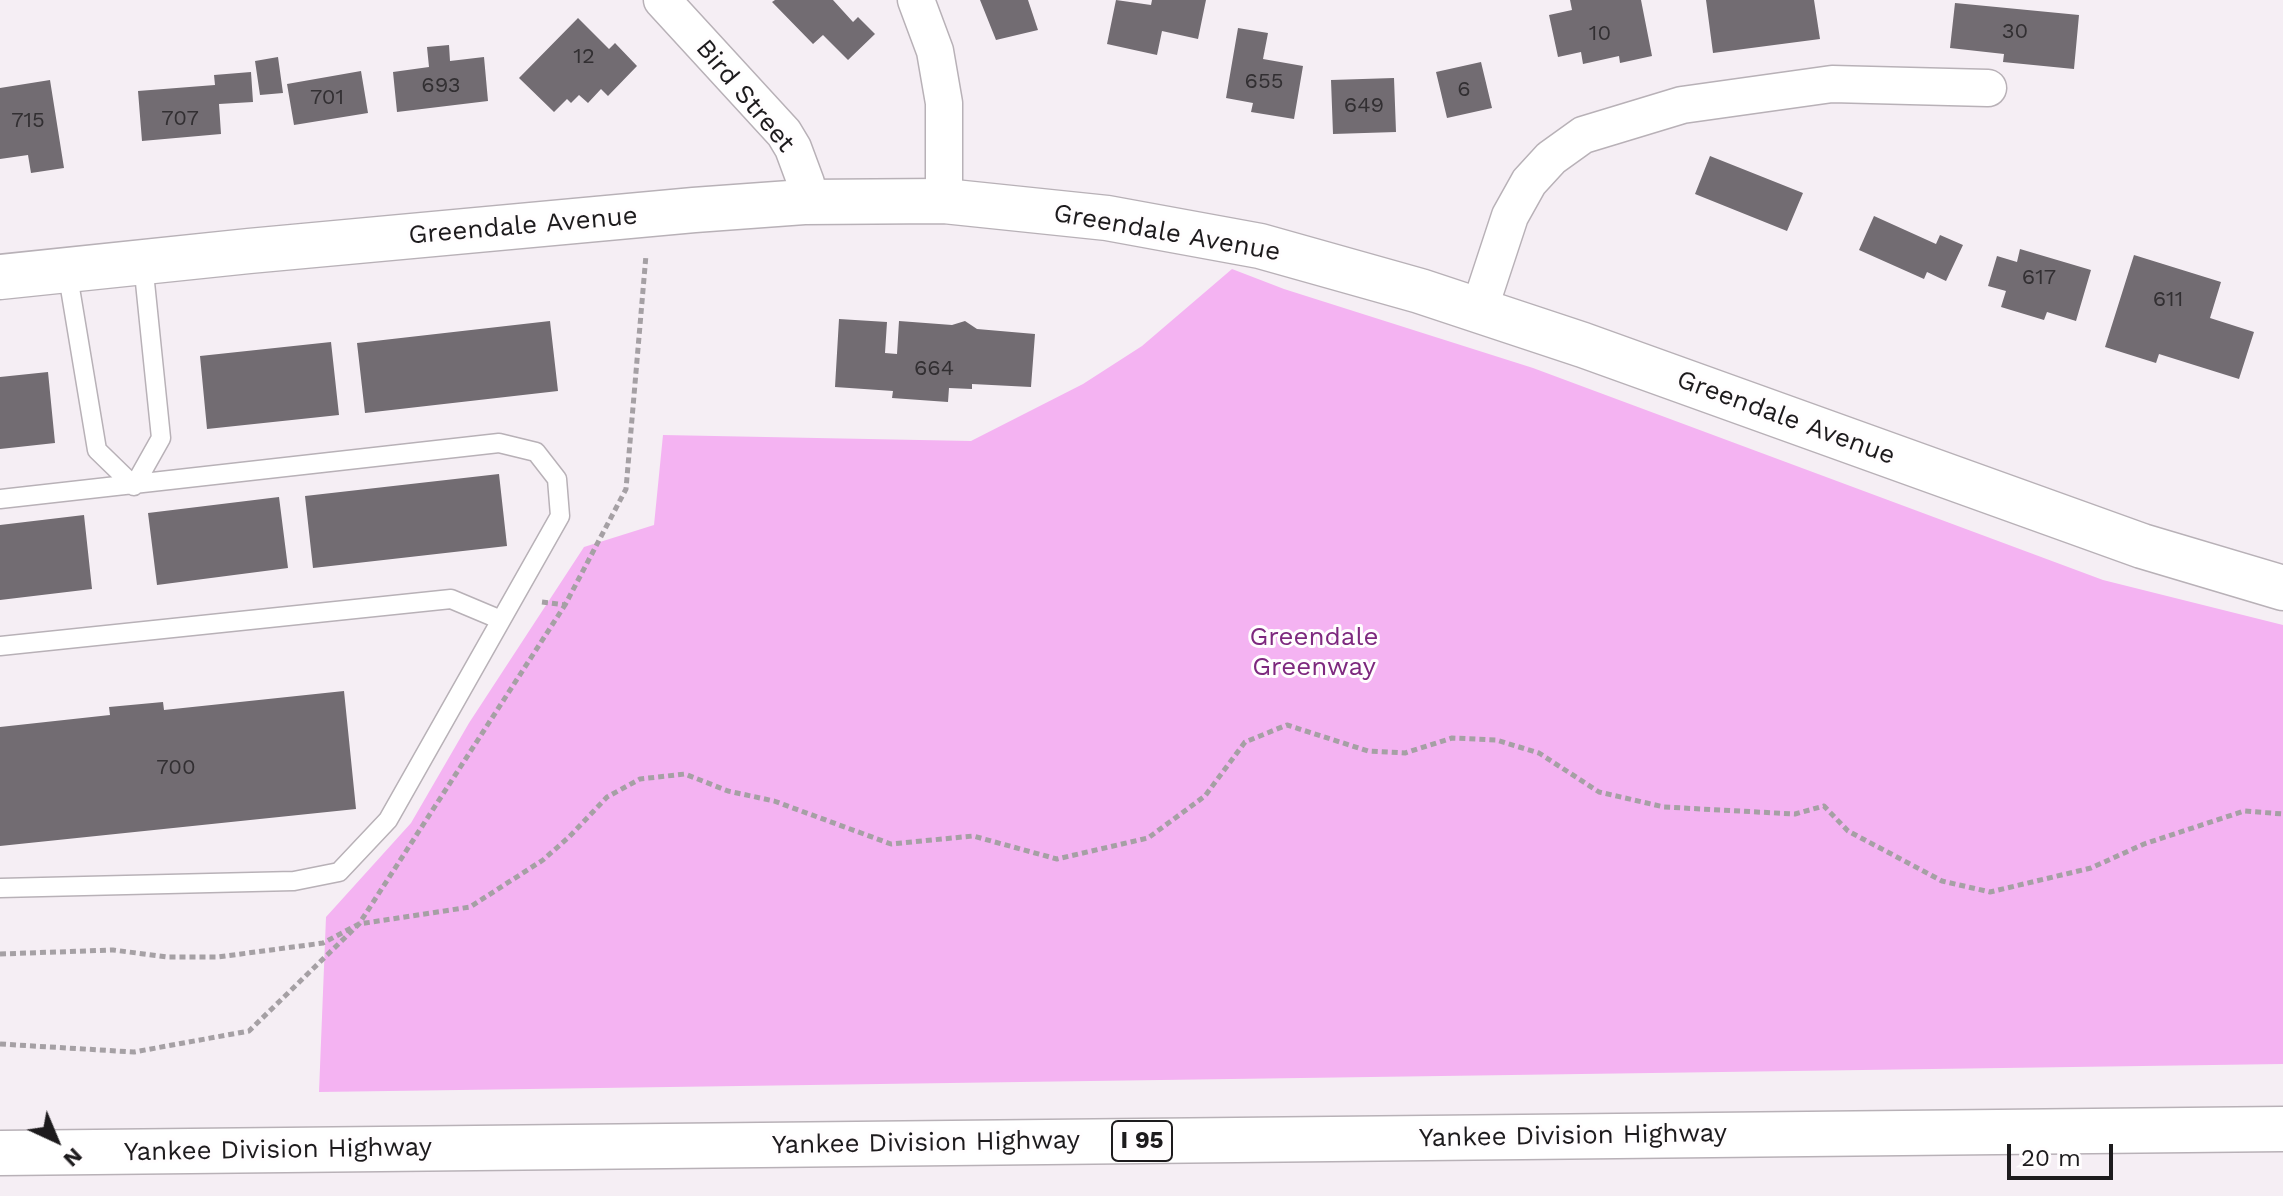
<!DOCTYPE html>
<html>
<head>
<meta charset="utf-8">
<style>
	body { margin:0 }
	#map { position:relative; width:2283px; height:1196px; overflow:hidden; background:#f5eef4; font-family:"Work Sans",sans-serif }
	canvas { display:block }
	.north { position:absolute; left:16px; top:1100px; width:80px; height:80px; -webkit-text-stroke:6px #fffdfe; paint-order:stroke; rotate:136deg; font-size:22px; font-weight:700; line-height:32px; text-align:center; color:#1d1b1d }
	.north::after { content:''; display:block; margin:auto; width:28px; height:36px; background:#1d1b1d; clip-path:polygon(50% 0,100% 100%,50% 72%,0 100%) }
	.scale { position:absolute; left:2007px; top:1144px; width:106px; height:36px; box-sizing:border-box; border:4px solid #1d1b1d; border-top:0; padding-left:10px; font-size:24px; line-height:28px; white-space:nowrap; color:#1d1b1d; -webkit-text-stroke:6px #fffdfe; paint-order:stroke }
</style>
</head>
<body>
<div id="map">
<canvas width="2283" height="1196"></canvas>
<div class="north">N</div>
<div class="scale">20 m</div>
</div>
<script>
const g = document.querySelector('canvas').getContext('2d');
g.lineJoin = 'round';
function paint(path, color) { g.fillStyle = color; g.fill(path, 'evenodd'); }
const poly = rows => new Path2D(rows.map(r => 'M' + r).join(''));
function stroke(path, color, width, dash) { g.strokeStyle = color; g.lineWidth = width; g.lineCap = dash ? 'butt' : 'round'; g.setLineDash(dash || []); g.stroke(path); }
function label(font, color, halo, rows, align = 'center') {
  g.font = font + ' "Work Sans",sans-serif'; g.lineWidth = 6; g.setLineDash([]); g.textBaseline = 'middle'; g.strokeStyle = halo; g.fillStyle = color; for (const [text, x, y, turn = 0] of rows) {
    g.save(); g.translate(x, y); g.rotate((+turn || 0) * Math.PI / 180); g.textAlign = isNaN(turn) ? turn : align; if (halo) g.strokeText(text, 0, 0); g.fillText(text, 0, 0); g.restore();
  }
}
paint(poly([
	[1232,269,1284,289,1533,368,2103,580,2283,625,2283,1064,319,1092,326,917,411,823,469,723,584,547,654,525,663,435,971,441,1083,384,1142,346]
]), '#f4b3f2');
paint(poly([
	[775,0,833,0,853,22,858,17,875,34,848,60,823,35,813,44,772,2],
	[980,0,1028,0,1038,30,996,40],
	[1116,0,1151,5,1152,0,1206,0,1198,39,1162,31,1157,55,1107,44],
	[1570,0,1641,0,1652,56,1620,63,1619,56,1583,64,1581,52,1558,57,1549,15,1572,10],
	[1706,0,1814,0,1820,39,1713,53],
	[1955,3,2079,15,2074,69,2003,62,2004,54,1950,48],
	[578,18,609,49,615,43,637,66,608,96,601,89,588,103,579,95,571,103,567,99,554,112,519,78],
	[1238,28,1268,33,1263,59,1303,66,1294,119,1251,112,1253,103,1226,98],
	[449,45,450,61,484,57,488,101,397,112,393,72,429,67,427,47],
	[278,57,283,93,260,95,255,61],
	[1481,62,1492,108,1447,118,1436,72],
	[361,71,368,113,294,125,287,84],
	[251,72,253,102,219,104,221,134,142,141,138,91,215,85,214,75],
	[1394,78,1396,132,1333,134,1331,80],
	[50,80,64,168,31,173,28,155,0,159,0,88],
	[1710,156,1803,193,1787,231,1695,194],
	[1874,216,1936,244,1940,235,1963,245,1946,281,1927,272,1924,279,1859,250],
	[2020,249,2091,270,2076,321,2047,312,2044,320,2001,307,2006,291,1988,286,1997,256,2017,262],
	[2134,255,2221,282,2210,318,2254,332,2239,379,2159,354,2156,363,2105,347],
	[839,319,887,322,885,353,897,354,899,321,952,325,965,321,977,329,1035,334,1031,387,972,384,972,389,949,388,948,402,892,398,893,391,835,387],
	[550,321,558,391,365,413,357,343],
	[331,342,339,415,207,429,200,356],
	[48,372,55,443,0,449,0,377],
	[499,474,507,546,313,568,305,496],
	[279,497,288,568,157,585,148,513],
	[84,515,92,589,0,600,0,525],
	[344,691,356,809,0,846,0,727,110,715,109,707,163,702,164,710]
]), '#726c72');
const service = poly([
	[67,270,97,450,134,486,161,438,143,263],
	[0,499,499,443,536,452,557,479,560,516,388,820,339,872,294,881,0,888],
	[0,646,451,599,501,620]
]);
const minor = poly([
	[662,0,784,133,793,148,806,183,804,202],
	[916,0,935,51,944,103,944,201],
	[1479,310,1510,216,1529,182,1551,158,1583,135,1682,105,1832,84,1988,88]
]);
const secondary = poly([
	[0,277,249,251,694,210,804,202,944,201,1107,218,1260,246,1420,291,1583,345,2142,546,2283,588]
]);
const motorway = poly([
	[0,1153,2283,1129]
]);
stroke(service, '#b8b1b7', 21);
stroke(minor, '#b8b1b7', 39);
stroke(secondary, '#b8b1b7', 47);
stroke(motorway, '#b8b1b7', 47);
stroke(poly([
	[542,602,565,605,626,489,646,255],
	[0,954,113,950,168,957,218,957,323,943,359,924,470,907,543,860,569,837,607,797,640,779,685,774,728,791,774,801,891,844,973,836,1057,859,1148,838,1205,796,1245,742,1287,725,1368,751,1405,753,1452,738,1496,740,1539,753,1599,792,1664,807,1795,814,1824,806,1848,831,1942,881,1990,892,2091,868,2144,844,2244,811,2283,814],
	[0,1044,134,1052,249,1031,359,924,565,605]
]), '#a5a0a4', 5, [6, 4]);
stroke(service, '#fff', 18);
stroke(minor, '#fff', 36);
stroke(secondary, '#fff', 44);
stroke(motorway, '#fff', 44);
label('22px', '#322f32', null, [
	["30",2015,32],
	["10",1600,34],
	["12",584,57],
	["655",1264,82],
	["693",441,86],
	["6",1464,90],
	["701",327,98],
	["649",1364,106],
	["707",180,119],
	["715",28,121],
	["617",2039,278],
	["611",2168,300],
	["664",934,369],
	["700",176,768]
]);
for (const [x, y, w] of [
	[1142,1141,60]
]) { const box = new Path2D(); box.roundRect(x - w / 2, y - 20, w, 40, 6); g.fillStyle = '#fffdfe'; g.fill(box); stroke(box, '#1d1b1d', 2); }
label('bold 24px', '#1d1b1d', null, [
	["I 95",1142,1141]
]);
label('26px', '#1d1b1d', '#fffdfe', [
	["Bird Street",745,96,50],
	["Greendale Avenue",523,226,-5],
	["Greendale Avenue",1167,233,10],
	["Greendale Avenue",1786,418,20],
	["Yankee Division Highway",1573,1136,-1],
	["Yankee Division Highway",926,1143,-1],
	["Yankee Division Highway",278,1150,-1]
]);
label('26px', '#7d287e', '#fffdfe', [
	["Greendale",1314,637],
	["Greenway",1314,667]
]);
</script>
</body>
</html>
